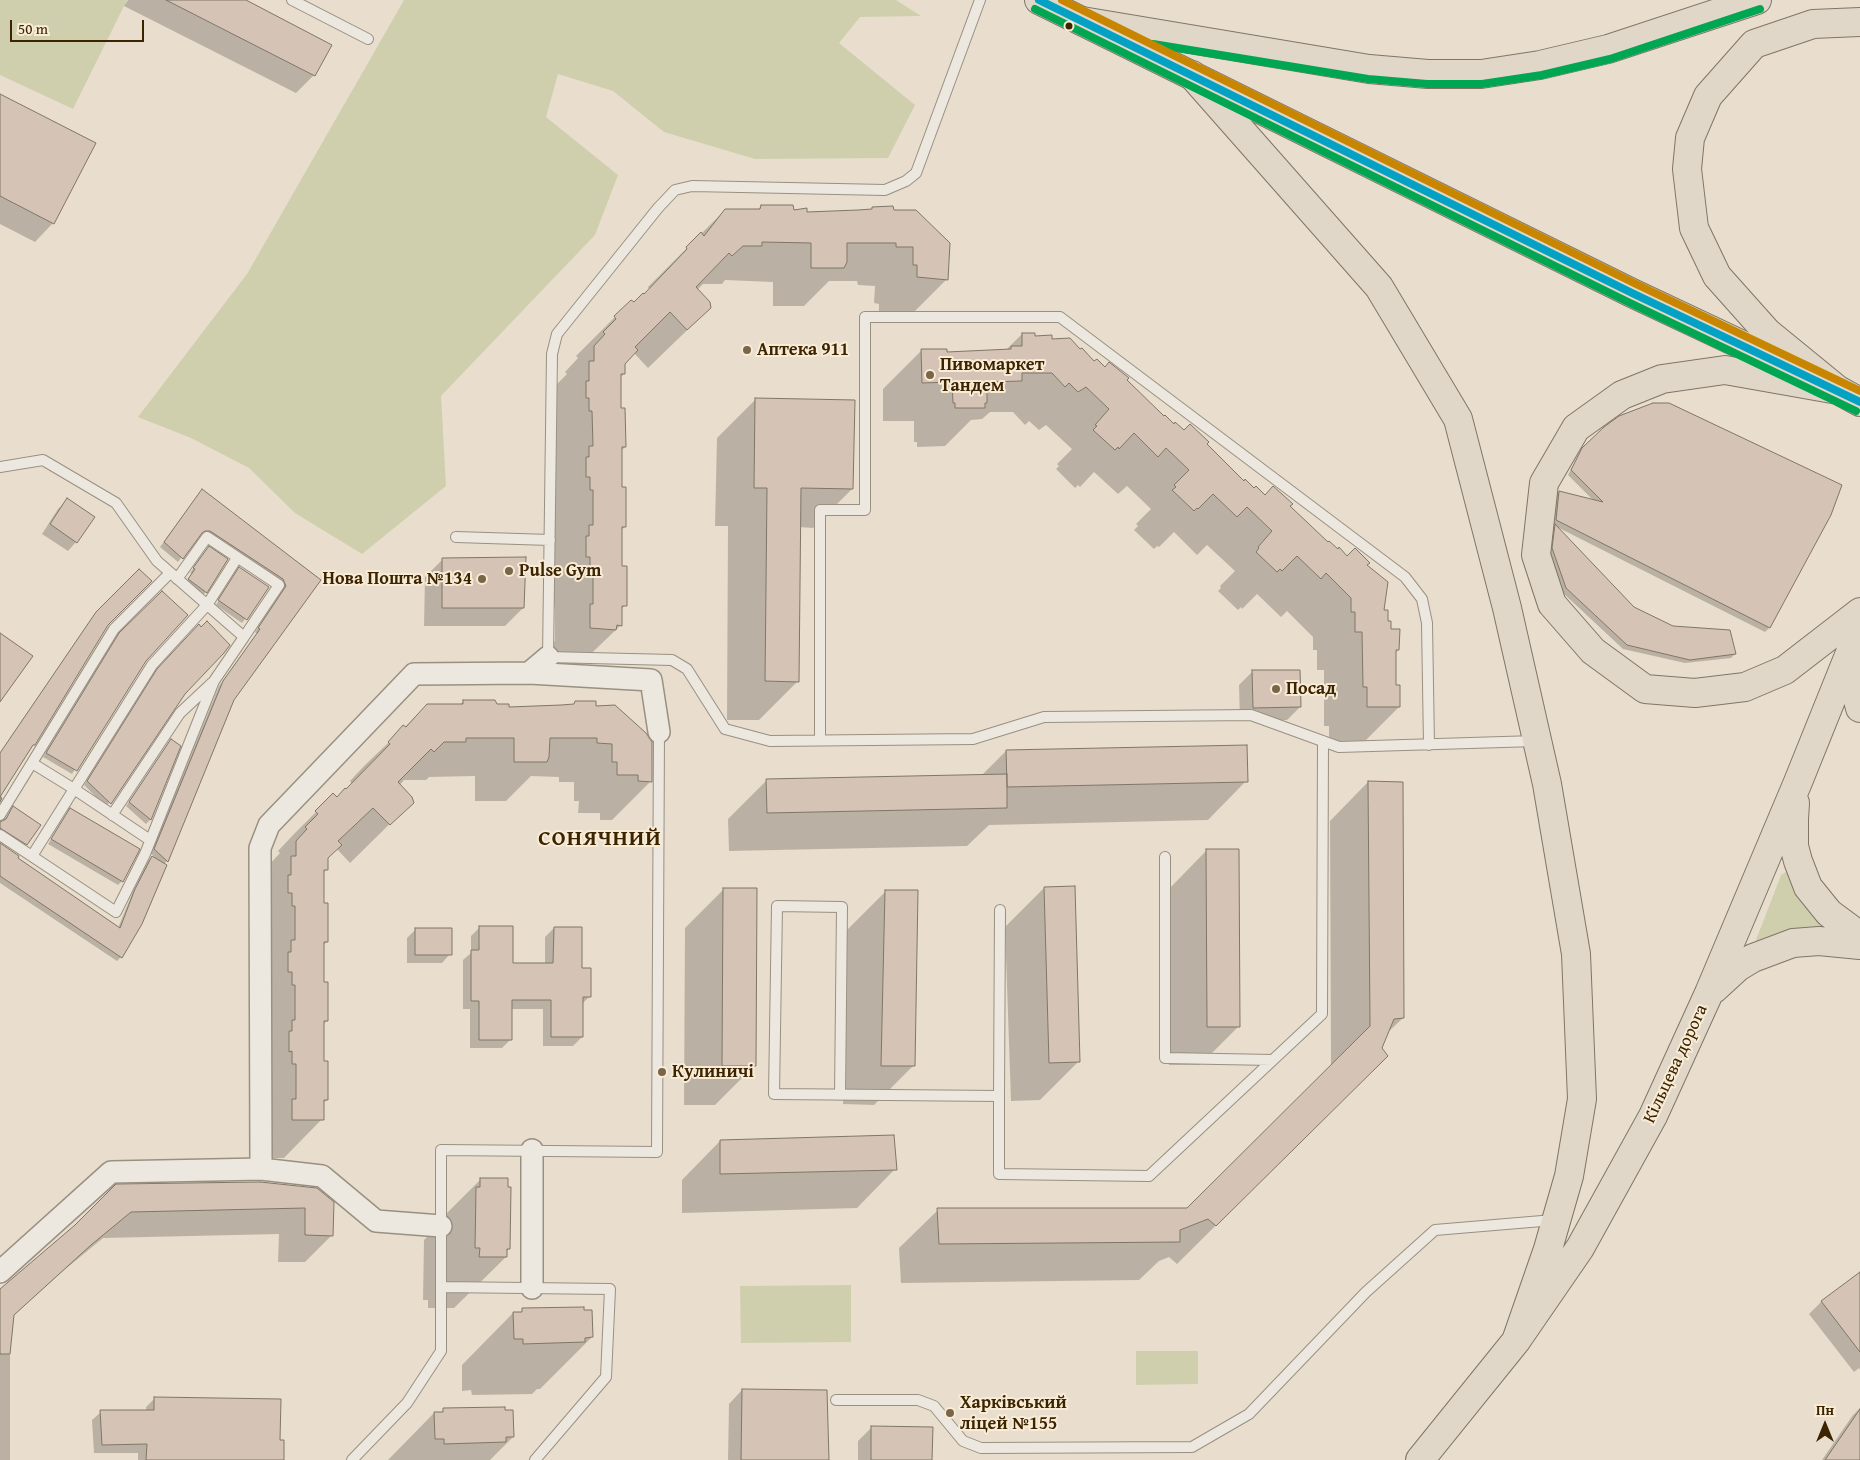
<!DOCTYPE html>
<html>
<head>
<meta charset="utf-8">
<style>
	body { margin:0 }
	#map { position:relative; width:1860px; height:1460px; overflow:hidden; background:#e9decd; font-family:"Gentium Book Plus",serif }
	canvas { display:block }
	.north { position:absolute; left:1800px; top:1400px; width:50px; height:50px; -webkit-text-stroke:4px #f8ecd7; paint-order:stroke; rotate:0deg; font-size:14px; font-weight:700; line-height:20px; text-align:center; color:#3c2401 }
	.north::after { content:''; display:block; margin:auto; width:18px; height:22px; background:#3c2401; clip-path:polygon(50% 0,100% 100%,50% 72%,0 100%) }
	.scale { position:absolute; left:10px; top:20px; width:134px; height:22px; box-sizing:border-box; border:2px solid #3c2401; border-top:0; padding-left:6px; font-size:15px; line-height:18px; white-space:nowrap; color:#3c2401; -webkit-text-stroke:4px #f8ecd7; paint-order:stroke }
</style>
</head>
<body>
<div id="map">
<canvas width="1860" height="1460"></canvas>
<div class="north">Пн</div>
<div class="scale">50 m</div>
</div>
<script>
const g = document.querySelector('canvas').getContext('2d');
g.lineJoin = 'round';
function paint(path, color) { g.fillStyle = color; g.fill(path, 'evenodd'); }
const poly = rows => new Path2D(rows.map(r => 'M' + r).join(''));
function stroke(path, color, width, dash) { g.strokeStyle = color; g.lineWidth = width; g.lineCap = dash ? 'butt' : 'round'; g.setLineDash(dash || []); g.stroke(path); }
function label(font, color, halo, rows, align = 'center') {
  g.font = font + ' "Gentium Book Plus",serif'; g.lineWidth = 4; g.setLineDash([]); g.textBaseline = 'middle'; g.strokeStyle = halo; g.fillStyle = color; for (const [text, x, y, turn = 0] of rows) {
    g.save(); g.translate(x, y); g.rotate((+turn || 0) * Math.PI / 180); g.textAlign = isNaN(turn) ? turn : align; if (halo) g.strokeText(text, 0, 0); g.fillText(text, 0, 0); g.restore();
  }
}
paint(poly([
	[0,0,127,0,73,109,0,75],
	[404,0,896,0,921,16,860,17,839,43,915,105,888,158,755,159,664,132,613,91,558,74,546,117,618,175,595,235,441,396,446,486,362,554,295,513,249,468,191,438,138,417,247,274],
	[1789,870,1802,896,1822,928,1758,947,1756,940,1781,875],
	[851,1285,851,1342,741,1343,740,1286],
	[1136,1351,1198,1351,1198,1384,1136,1385]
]), '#cfcfae');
paint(poly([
	[128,0,244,0,314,75,296,93,124,6],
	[0,96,53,223,35,242,0,224],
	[761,206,805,213,870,210,873,208,893,212,947,279,908,318,879,316,879,304,874,303,875,286,858,285,857,281,829,281,804,306,773,306,773,282,725,280,722,284,703,284,697,290,710,308,648,368,634,353,624,363,624,374,620,378,620,409,625,447,620,452,620,488,625,526,621,531,621,567,625,605,621,610,621,625,576,668,551,666,551,644,555,641,555,607,552,607,551,565,554,561,555,386,567,374,565,372,578,358,576,356,631,301,634,304,649,289,648,287,725,210,757,211],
	[1022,334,1050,341,1094,362,1125,380,1164,418,1205,444,1244,482,1265,497,1289,506,1328,544,1347,557,1366,565,1398,650,1395,653,1395,686,1399,707,1360,746,1329,746,1329,726,1324,726,1324,670,1317,670,1317,650,1313,650,1313,637,1287,611,1281,617,1257,594,1242,609,1241,607,1238,610,1218,591,1221,588,1220,586,1235,571,1207,545,1197,555,1174,532,1159,547,1157,546,1154,549,1134,530,1138,526,1136,524,1151,509,1127,486,1118,494,1094,472,1080,487,1078,485,1075,488,1056,469,1059,466,1057,464,1072,449,1046,425,1039,430,1029,421,1025,425,1013,412,990,412,982,419,971,420,945,446,917,447,917,442,914,442,914,421,883,421,883,389,922,350,946,353,1006,350],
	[756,399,852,489,813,528,799,527,798,681,759,720,727,720,728,526,715,526,717,438],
	[1605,428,1769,628,1765,632,1557,527,1633,608,1673,627,1735,654,1731,658,1685,663,1623,649,1562,592,1549,553,1552,529,1555,526,1552,524,1555,496,1559,492,1594,501,1568,475,1579,454],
	[198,495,319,580,233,699,167,861,164,864,121,957,117,961,0,883,0,844,16,858,118,928,132,894,148,861,152,857,157,860,151,853,219,686,257,634,255,632,282,591,279,583,206,535,199,534,178,562,160,547],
	[67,500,76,542,68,551,42,534,58,509],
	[205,552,206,592,202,596,185,584,192,574,190,573],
	[443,559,523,608,505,626,424,626,425,577],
	[236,572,268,587,242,623,216,605],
	[116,639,145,661,72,774,43,757],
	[1252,672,1300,707,1287,720,1240,721,1239,685],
	[154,675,184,693,106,807,84,785],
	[464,701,508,708,595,707,651,781,612,820,600,820,600,813,578,813,579,801,574,801,574,782,559,782,559,777,531,776,506,801,475,801,475,776,429,777,426,780,404,780,399,786,412,802,350,863,337,849,327,858,327,869,322,874,323,904,327,942,322,946,323,983,327,1021,322,1025,322,1063,327,1100,322,1104,322,1119,284,1158,254,1158,250,915,253,912,267,867,280,853,278,851,294,834,333,795,336,798,346,790,352,784,350,781,365,765,428,705,459,705],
	[171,741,179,747,150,820,146,824,126,806],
	[1006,751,1246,781,1208,820,989,825,967,846,729,851,728,819,767,780,982,775],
	[1368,782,1403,1018,1386,1034,1380,1048,1386,1056,1177,1264,1169,1257,1159,1261,1139,1280,901,1283,899,1248,938,1210,1187,1210,1331,1066,1330,821],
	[14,808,26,844,22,848,0,834,0,822,2,822],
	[71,809,122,881,118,885,48,844],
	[1206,851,1239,1026,1200,1065,1169,1065,1168,890],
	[1044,888,1079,1061,1040,1100,1011,1101,1005,927],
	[724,889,754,1066,715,1105,684,1105,685,928],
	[886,891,913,1066,874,1105,843,1104,847,930],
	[480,927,512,964,545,965,545,937,554,928,580,969,590,996,582,1004,582,1037,573,1046,543,1046,543,1009,511,1009,511,1039,502,1048,470,1048,470,1009,463,1009,463,960,471,953,471,936],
	[416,929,450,954,442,963,407,963,407,938],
	[720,1141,895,1169,857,1208,682,1213,682,1180],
	[481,1179,506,1189,509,1249,506,1252,506,1257,454,1308,428,1308,428,1300,423,1300,424,1240,429,1235,429,1231],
	[116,1186,316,1189,332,1235,305,1262,278,1262,279,1234,103,1238,63,1271,12,1317,10,1339,10,1460,0,1460,0,1291,75,1226],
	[1860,1273,1860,1370,1859,1368,1854,1372,1809,1314,1821,1302],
	[523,1310,592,1337,540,1389,537,1389,532,1394,472,1395,471,1390,462,1391,462,1365,513,1313,519,1313],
	[742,1390,827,1460,728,1460,729,1404],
	[155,1398,279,1441,282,1460,138,1460,138,1453,94,1453,92,1420,101,1412,146,1411,146,1407],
	[1860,1408,1860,1460,1822,1460,1853,1415],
	[444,1410,513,1437,490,1460,388,1460,434,1413,440,1413],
	[872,1427,931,1460,858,1460,858,1441]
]), '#0003');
const building = poly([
	[166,0,246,0,332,45,315,76,166,0],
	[0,94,96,143,54,224,0,196,0,94],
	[761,205,793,205,794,210,807,208,807,212,858,210,872,209,872,207,893,206,894,210,916,210,950,243,948,280,917,277,917,265,913,265,913,247,896,247,896,243,847,243,847,262,844,268,811,268,811,243,762,242,762,246,743,246,732,256,729,253,696,287,710,302,711,308,687,330,670,312,635,347,638,350,625,364,625,374,621,374,621,408,625,408,626,447,622,447,622,487,626,487,626,527,622,527,622,566,627,566,627,606,622,606,622,626,617,625,616,630,590,628,590,604,593,604,593,569,590,569,590,557,586,557,586,536,589,536,589,525,593,525,593,490,590,490,590,477,586,477,586,457,589,457,589,446,593,446,592,411,589,411,589,398,586,398,586,381,589,381,589,361,594,361,594,346,605,334,603,332,616,319,614,316,631,300,634,302,643,293,644,294,687,249,686,247,701,232,704,236,725,209,760,209,761,205],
	[1022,333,1035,333,1035,336,1052,335,1052,339,1070,338,1080,349,1082,348,1094,361,1097,359,1105,367,1109,362,1129,378,1127,380,1164,416,1165,415,1174,424,1175,422,1184,430,1190,424,1209,442,1207,444,1244,481,1245,479,1254,488,1256,486,1265,495,1273,486,1293,504,1290,506,1328,542,1329,541,1338,549,1339,547,1347,556,1355,548,1370,563,1367,565,1388,582,1384,610,1388,610,1388,621,1391,621,1391,629,1400,629,1399,650,1396,650,1396,685,1400,685,1400,707,1367,707,1367,687,1363,687,1362,632,1355,632,1355,612,1351,612,1351,598,1326,573,1321,579,1297,556,1282,571,1280,569,1277,572,1256,552,1259,548,1258,547,1272,531,1247,507,1237,517,1213,494,1198,509,1197,508,1194,511,1172,490,1176,487,1174,485,1189,470,1166,448,1158,457,1134,433,1119,449,1118,447,1115,450,1093,430,1097,426,1095,425,1109,409,1086,387,1078,392,1069,383,1065,387,1052,373,1022,373,1022,381,987,382,987,403,985,403,985,408,955,408,955,403,953,403,952,382,922,383,921,349,947,349,947,352,1011,349,1011,346,1022,346,1022,333],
	[755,398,855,400,853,489,801,488,799,682,765,681,767,488,754,488,755,398],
	[1653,403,1669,403,1842,485,1831,515,1770,628,1556,520,1559,491,1603,502,1571,470,1582,448,1604,427,1619,416,1653,403],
	[202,489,321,580,234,700,168,862,154,849,223,681,260,629,258,628,286,586,283,579,210,531,205,531,202,533,183,559,164,542,202,489],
	[67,498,95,517,77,543,50,524,67,498],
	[1555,524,1634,607,1673,626,1730,630,1736,654,1690,660,1627,645,1566,588,1552,548,1555,524],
	[209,546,228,559,207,593,188,579,195,569,193,568,209,546],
	[526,557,524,608,442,608,442,558,526,557],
	[239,567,269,587,247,620,218,600,239,567],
	[139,569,152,581,108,625,35,745,33,745,0,797,2,798,0,802,0,753,96,612,139,569],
	[162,591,188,615,146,661,77,771,46,753,119,633,162,591],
	[207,621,230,645,224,653,185,694,111,804,87,781,157,669,199,624,201,627,207,621],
	[0,633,33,656,0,702,0,633],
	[1252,670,1300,670,1301,707,1253,708,1252,670],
	[463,700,495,700,497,704,509,704,509,707,561,705,574,704,575,701,596,701,596,706,615,705,646,733,652,742,652,782,638,781,638,775,617,775,617,762,612,762,612,744,597,743,597,738,550,738,549,757,547,762,514,762,514,738,466,738,466,742,444,742,434,752,431,749,398,782,412,797,414,803,390,825,373,808,338,841,342,845,328,858,328,870,324,870,324,903,328,903,328,942,324,942,324,982,328,982,328,1021,324,1021,324,1061,328,1061,328,1100,324,1100,324,1120,292,1120,292,1099,296,1099,296,1064,292,1064,292,1051,289,1052,289,1031,292,1031,292,1020,295,1020,295,985,292,985,292,972,288,972,288,952,291,952,291,940,295,940,295,906,292,906,292,893,288,893,288,875,291,875,291,856,296,856,296,841,307,829,305,827,318,814,315,811,333,793,337,797,345,788,346,789,390,744,388,742,403,725,406,727,427,704,463,704,463,700],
	[171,739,181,746,151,820,129,802,171,739],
	[1247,745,1248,782,1007,787,1006,750,1247,745],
	[1007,774,1007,808,767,813,766,779,1007,774],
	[1368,781,1403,782,1404,1018,1394,1019,1382,1048,1388,1056,1216,1226,1208,1219,1180,1230,1180,1242,939,1244,937,1208,1187,1208,1370,1026,1368,781],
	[13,806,41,825,27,845,0,828,0,822,6,819,13,806],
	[70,808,140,849,123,882,51,839,70,808],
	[0,843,19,856,18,858,120,928,135,889,152,856,167,865,142,924,122,958,0,876,0,843],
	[1206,849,1239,849,1240,1027,1207,1027,1206,849],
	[1075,886,1080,1062,1049,1063,1044,887,1075,886],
	[723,888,757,888,756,1066,722,1066,723,888],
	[885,890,918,890,915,1066,881,1066,885,890],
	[479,926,513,926,513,963,553,963,554,927,582,927,582,968,591,968,591,997,583,997,583,1037,551,1037,551,1000,512,1000,512,1040,479,1040,479,1001,471,1001,471,950,479,950,479,926],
	[415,928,452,928,452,955,415,955,415,928],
	[894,1135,897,1170,720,1174,720,1140,894,1135],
	[480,1178,508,1178,508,1187,511,1187,510,1249,507,1249,507,1257,479,1257,480,1248,475,1248,476,1187,480,1187,480,1178],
	[260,1182,317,1188,334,1202,333,1236,305,1235,305,1208,131,1212,91,1245,14,1315,10,1354,0,1354,0,1289,75,1225,116,1184,260,1182],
	[1860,1272,1860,1352,1821,1301,1860,1272],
	[584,1307,584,1310,592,1310,593,1337,585,1338,585,1342,523,1344,523,1339,514,1339,513,1312,522,1312,522,1308,584,1307],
	[742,1389,827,1390,829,1460,741,1460,742,1389],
	[154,1397,281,1399,280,1440,284,1440,284,1460,146,1460,147,1444,102,1445,100,1410,154,1410,154,1397],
	[505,1407,505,1410,513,1410,514,1437,506,1437,506,1442,444,1444,444,1439,435,1439,434,1412,443,1412,443,1408,505,1407],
	[1860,1409,1860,1460,1825,1460,1860,1409],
	[871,1426,933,1427,932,1460,871,1460,871,1426]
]);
paint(building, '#d5c3b5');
stroke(building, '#7f7667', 1);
const lane = poly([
	[292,0,368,39],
	[980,0,916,173,906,181,885,190,692,186,675,190,658,208,557,334,552,354,548,657,672,660,687,669,725,729,770,741,973,739,1044,717,1251,715,1339,747,1536,741],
	[0,467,43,460,116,503,157,561,244,637,279,585,207,537,177,579],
	[456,537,550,540],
	[820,740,820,510,865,510,865,317,1060,317,1405,577,1422,599,1427,623,1429,745],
	[32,763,74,789,150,840],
	[0,815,114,629,170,573],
	[112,815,180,713,212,683],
	[0,835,116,912,145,854,214,681,244,637],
	[32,856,152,665,207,605,237,558],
	[1165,857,1165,1058,1273,1060],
	[840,1095,842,907,777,906,774,1094,999,1096,999,1174,1149,1176,1322,1014,1323,741],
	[999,1096,1000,910],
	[836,1400,918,1400,934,1406,963,1441,981,1448,1192,1447,1249,1414,1366,1292,1435,1230,1554,1220],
	[352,1460,407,1403,441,1351,441,1287],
	[535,1460,606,1377,610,1289,441,1287,441,1150,657,1152,659,732]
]);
const street = poly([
	[529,673,651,680,659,732],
	[532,1150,532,1288],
	[261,1169,322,1176,376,1221,441,1226],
	[0,1272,111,1172,261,1169,260,848,269,825,414,674,529,673,548,657]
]);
const primary = poly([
	[1039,0,1632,293,1823,383]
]);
const highway = poly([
	[1082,21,1369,69,1428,74,1481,74,1540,65,1608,49,1757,0],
	[1860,22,1813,24,1754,44,1708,96,1690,138,1687,169,1694,228,1717,276,1767,332,1838,390,1860,402],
	[1192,75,1379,287,1458,419,1507,608,1547,784,1576,954,1582,1099,1569,1176,1548,1249,1516,1341],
	[1838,390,1725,370,1662,379,1622,395,1576,428,1544,483,1536,555,1552,604,1593,651,1645,689,1695,693,1745,687,1785,670,1860,612],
	[1860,677,1858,700,1860,708],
	[1795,803,1794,819,1794,846,1798,861,1808,887,1829,913,1860,936],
	[1714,989,1738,967,1753,958,1793,943,1819,941,1860,945],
	[1420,1460,1516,1341,1580,1248,1653,1116,1709,993,1798,782,1860,628]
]);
stroke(lane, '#999082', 12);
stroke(street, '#999082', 24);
stroke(primary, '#7f7667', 30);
stroke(highway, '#7f7667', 30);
stroke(lane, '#ece7df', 10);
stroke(street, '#ece7df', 21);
stroke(primary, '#e0d7c9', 28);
stroke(highway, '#e0d7c9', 28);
stroke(poly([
	[1039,0,1632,293,1860,402]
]), '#03a2c4', 8);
stroke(poly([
	[1035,9,1628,302,1856,411],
	[1153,44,1368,79,1427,84,1482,84,1542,75,1610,59,1760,9]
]), '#00a651', 8);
stroke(poly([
	[1062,0,1636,284,1860,391]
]), '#c88600', 8);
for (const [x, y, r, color] of [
	[1069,26,4.5,"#3c2401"],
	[747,350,5,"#796548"],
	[930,375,5,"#796548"],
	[509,571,5,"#796548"],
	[482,579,5,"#796548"],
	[1276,689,5,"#796548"],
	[662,1072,5,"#796548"],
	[950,1413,5,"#796548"]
]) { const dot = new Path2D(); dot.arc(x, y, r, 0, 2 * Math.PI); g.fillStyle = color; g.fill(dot); stroke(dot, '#f8ecd7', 2); }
label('bold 18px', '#3c2401', '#f8ecd7', [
	["Аптека 911",757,350],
	["Пивомаркет",940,365],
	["Тандем",940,386],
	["Pulse Gym",519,571],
	["Нова Пошта №134",472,579,"right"],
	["Посад",1286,689],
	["Кулиничі",672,1072],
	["Харківський",960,1403],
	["ліцей №155",960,1424]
], 'left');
label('18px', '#3c2401', '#f8ecd7', [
	["Кільцева дорога",1676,1064,-65]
]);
g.letterSpacing = '1px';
label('bold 22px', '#3c2401', '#f8ecd7', [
	["СОНЯЧНИЙ",600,839]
]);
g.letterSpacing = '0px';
</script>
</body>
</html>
